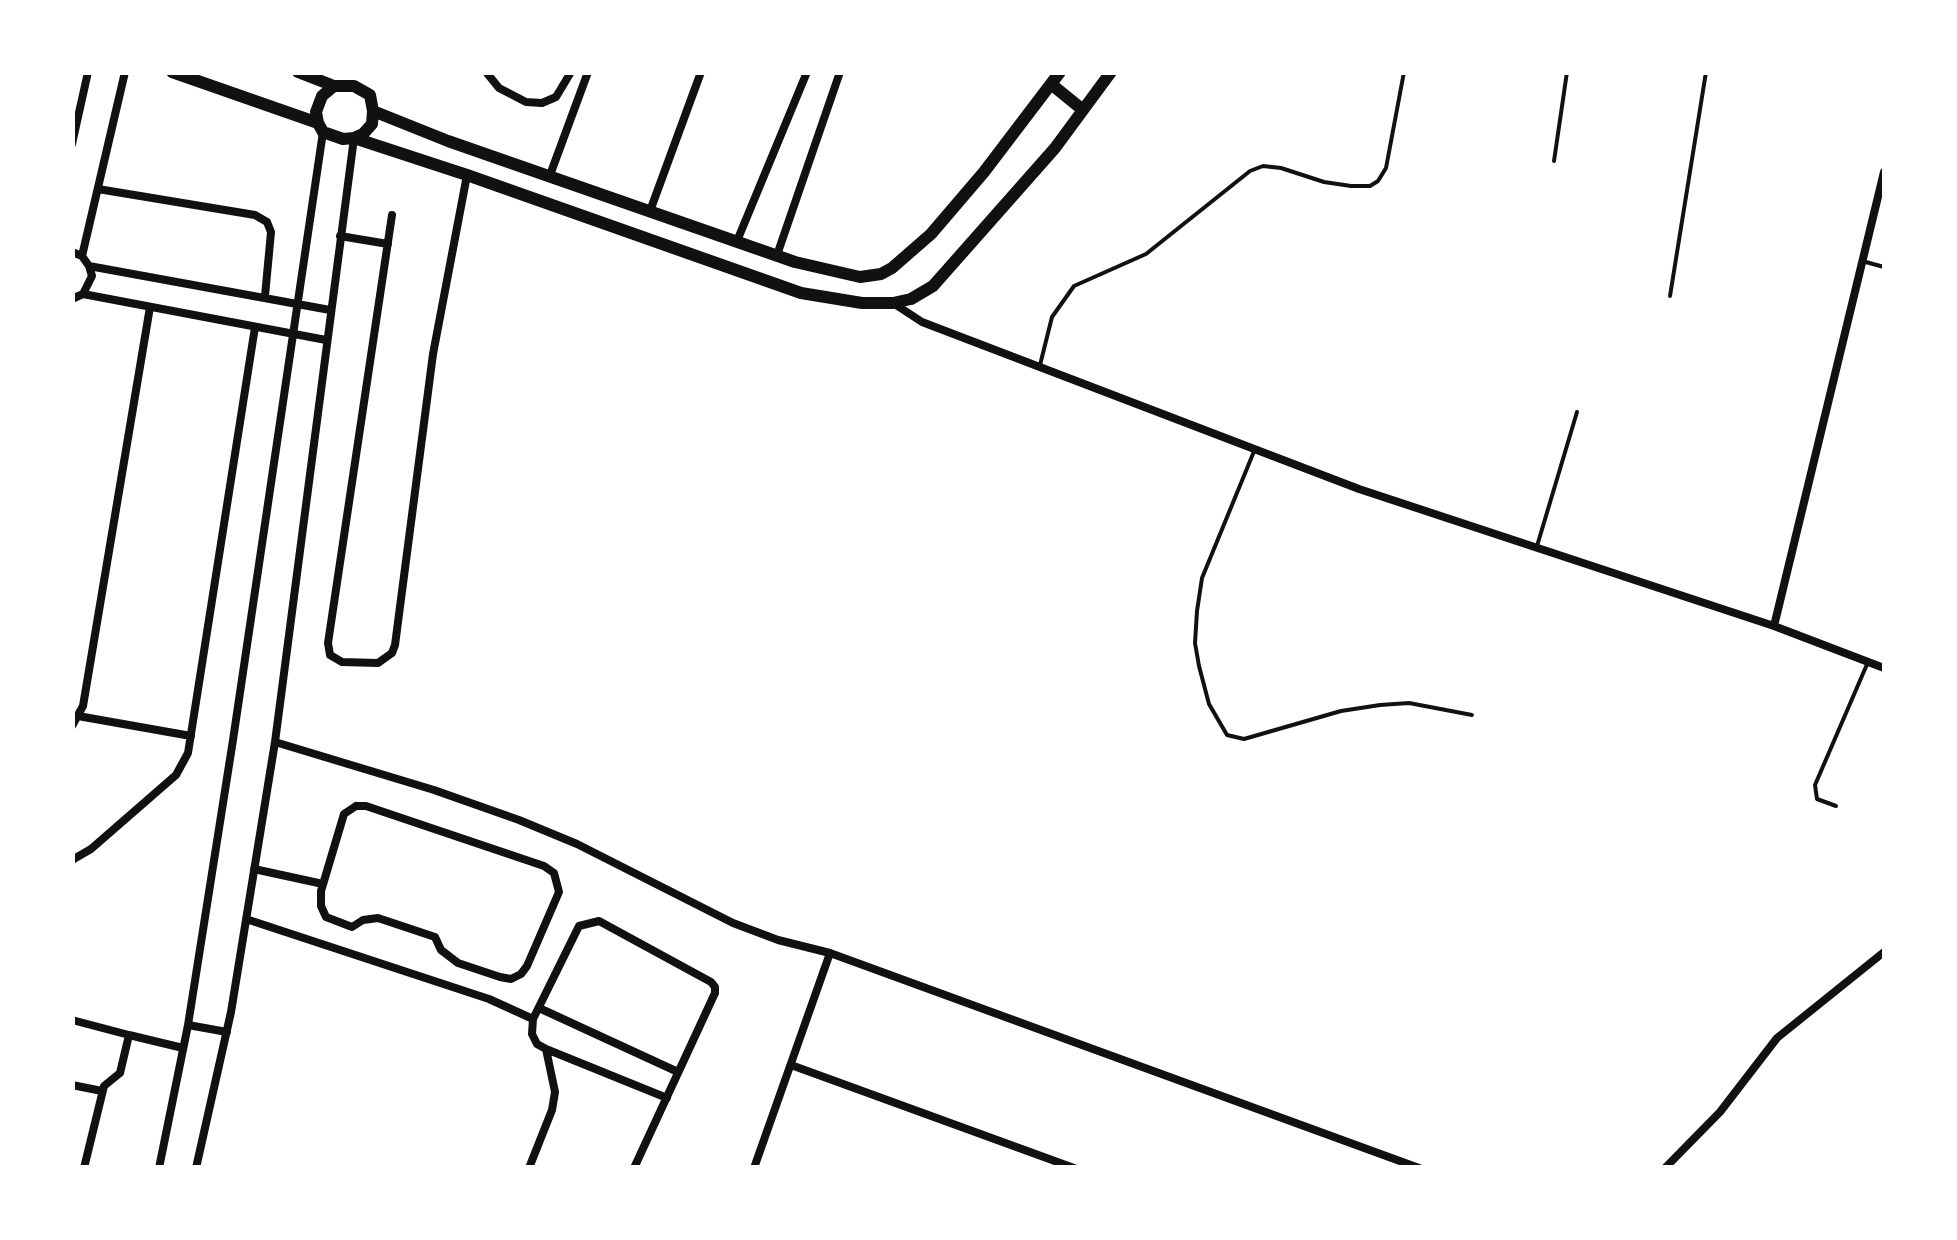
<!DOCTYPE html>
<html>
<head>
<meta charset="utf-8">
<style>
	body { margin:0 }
	#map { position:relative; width:1957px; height:1240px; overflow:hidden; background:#fff; font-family:"Alegreya Sans",sans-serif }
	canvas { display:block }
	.frame { position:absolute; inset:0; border:75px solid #fff; pointer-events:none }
</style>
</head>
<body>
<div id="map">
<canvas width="1957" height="1240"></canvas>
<div class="frame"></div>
</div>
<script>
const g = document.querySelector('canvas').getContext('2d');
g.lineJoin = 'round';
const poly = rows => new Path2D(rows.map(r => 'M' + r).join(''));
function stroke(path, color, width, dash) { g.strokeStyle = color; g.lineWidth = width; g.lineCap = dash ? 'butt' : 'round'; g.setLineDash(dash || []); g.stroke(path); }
stroke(poly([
	[1530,72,1534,73],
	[1554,161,1567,72],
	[1862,261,1884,267],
	[1670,296,1706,72],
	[1040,365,1052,317,1074,286,1146,254,1250,171,1263,166,1281,168,1324,182,1351,186,1370,186,1378,181,1386,168,1404,72],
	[1255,449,1202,578,1197,611,1195,643,1199,666,1209,704,1227,735,1244,739,1341,711,1380,705,1409,703,1472,715],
	[1537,546,1577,412],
	[1836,806,1817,799,1815,785,1868,662]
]), '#111', 4);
stroke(poly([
	[486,72,499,88,526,102,542,103,556,97,571,72],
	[72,144,88,72],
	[550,175,588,72],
	[98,189,255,215,267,222,271,232,265,296],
	[650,211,701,72],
	[392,215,328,643,330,655,342,662,378,663,392,653,395,645,433,354,467,175],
	[340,236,388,244],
	[737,241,807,72],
	[72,252,82,256,89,266,92,276,83,294],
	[777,255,840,72],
	[82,256,125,72],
	[89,266,330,310],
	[72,299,83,294,326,340],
	[893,303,922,322,1359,489,1774,626,1884,668],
	[1774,626,1884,172],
	[78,716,191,736],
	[72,726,83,706,150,307],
	[275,742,434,790,519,820,577,844,733,923,778,940,830,953,1419,1168],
	[356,806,366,806,544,866,554,873,559,892,527,966,521,974,511,979,500,977,458,963,441,950,435,937,378,918,363,920,352,927,326,917,321,906,321,891,344,814,356,806],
	[72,860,91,849,176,775,188,753,255,327],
	[254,869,323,884],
	[246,919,489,999,533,1019],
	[539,1008,678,1072],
	[72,1020,129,1035],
	[188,1025,227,1032],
	[546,1049,667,1098],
	[791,1065,1074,1168],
	[72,1085,102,1091],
	[84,1168,104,1086,120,1073,129,1035,183,1048],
	[159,1168,188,1025,233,740,323,132],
	[196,1168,231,1012,275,742,354,138],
	[529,1168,552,1110,555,1092,546,1049,537,1044,532,1034,533,1019,579,926,599,921,711,982,715,987,715,993,634,1168],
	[754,1168,830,953],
	[1665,1168,1720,1112,1777,1038,1884,952]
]), '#111', 8);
stroke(poly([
	[172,72,318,123,323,132,343,139,354,138,467,175,801,293,862,303,893,303,911,299,933,286,1055,148,1111,72],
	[298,72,334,86,354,86,370,95,373,111,372,124,363,134,354,138],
	[1051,84,1083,110],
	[373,111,448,141,795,262,860,277,881,274,892,268,931,234,984,172,1060,72],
	[318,123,316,112,322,96,334,86]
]), '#111', 12);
</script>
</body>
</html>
